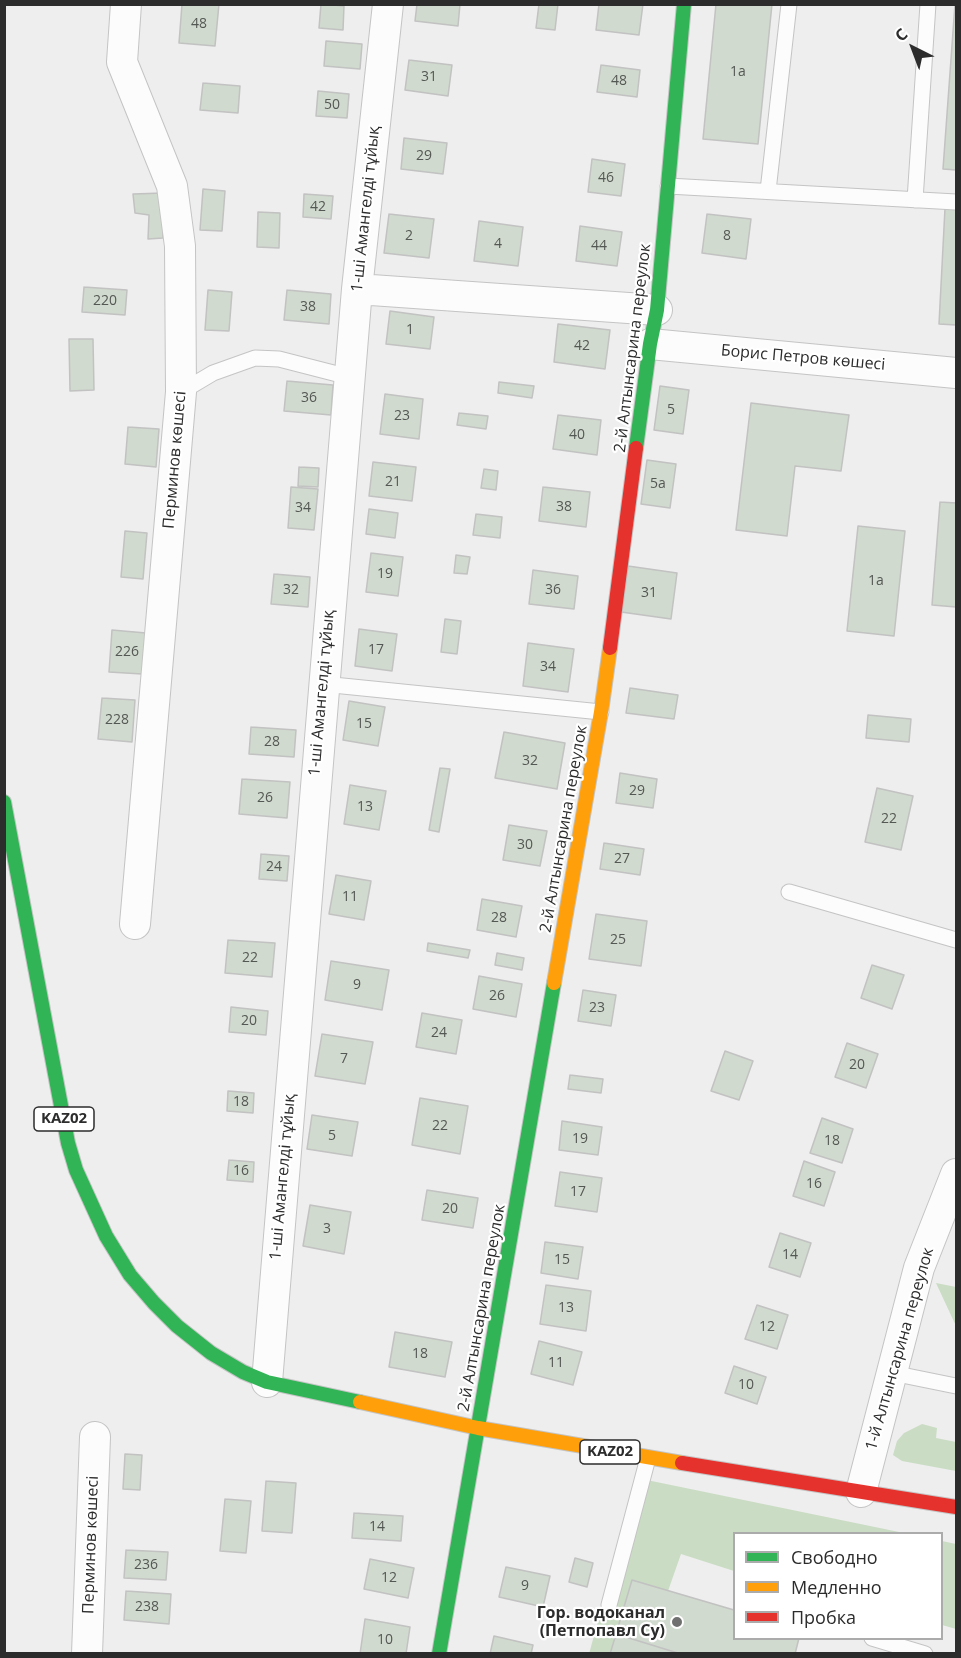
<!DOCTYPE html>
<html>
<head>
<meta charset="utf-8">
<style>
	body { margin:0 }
	#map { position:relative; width:961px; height:1658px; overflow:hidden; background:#eee; font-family:"Open Sans",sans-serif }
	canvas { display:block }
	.frame { position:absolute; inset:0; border:6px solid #2b2c2b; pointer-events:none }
	.legend { position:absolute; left:733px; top:1532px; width:210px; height:108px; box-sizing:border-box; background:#fff; border:2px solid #aaabaa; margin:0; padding:8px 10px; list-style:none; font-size:18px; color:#2b2c2b }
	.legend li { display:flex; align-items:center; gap:12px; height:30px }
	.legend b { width:30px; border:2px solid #aaabaa }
	.north { position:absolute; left:883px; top:18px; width:60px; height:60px; -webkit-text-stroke:4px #fff; paint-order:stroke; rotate:318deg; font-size:16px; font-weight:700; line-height:24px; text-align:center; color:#2b2c2b }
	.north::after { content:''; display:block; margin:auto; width:21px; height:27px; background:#2b2c2b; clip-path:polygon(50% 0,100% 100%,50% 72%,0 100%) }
</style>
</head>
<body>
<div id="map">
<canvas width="961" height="1658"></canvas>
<div class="frame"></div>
<ul class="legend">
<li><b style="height:8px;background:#30b455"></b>Свободно</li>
<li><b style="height:8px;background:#ff9f0a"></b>Медленно</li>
<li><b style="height:8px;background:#e5322d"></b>Пробка</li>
</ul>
<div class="north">С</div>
</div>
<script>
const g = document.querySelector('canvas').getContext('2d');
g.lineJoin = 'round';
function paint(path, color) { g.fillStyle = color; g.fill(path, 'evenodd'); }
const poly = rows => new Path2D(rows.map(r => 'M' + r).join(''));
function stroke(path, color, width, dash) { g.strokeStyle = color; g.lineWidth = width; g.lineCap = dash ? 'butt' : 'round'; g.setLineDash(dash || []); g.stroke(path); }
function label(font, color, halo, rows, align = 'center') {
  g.font = font + ' "Open Sans",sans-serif'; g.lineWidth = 4.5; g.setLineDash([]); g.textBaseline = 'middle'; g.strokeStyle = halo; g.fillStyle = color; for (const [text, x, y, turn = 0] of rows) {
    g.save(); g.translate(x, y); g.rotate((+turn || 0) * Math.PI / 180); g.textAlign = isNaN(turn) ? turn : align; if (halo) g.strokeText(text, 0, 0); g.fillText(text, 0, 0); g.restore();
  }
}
paint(poly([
	[936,1283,956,1287,956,1326],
	[922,1424,937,1428,936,1438,956,1442,956,1471,902,1461,893,1455,897,1441,904,1433],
	[637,1478,904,1533,734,1534,734,1571,681,1554,668,1591,632,1580,610,1653,589,1654],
	[942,1541,956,1544,956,1629,942,1625]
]), '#cadcc4');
const building = poly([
	[182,4,219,4,215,46,179,43,182,4],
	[321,4,344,6,343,30,319,28,321,4],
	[417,4,460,4,458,26,415,21,417,4],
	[539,4,558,4,555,30,536,28,539,4],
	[599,4,643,4,639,35,596,30,599,4],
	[716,4,772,4,758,144,703,139,716,4],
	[955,4,956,4,956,170,943,169,955,4],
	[326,41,362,44,360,69,324,66,326,41],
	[409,60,452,65,448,96,405,90,409,60],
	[601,65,640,70,637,97,597,92,601,65],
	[203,83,240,86,238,113,200,110,203,83],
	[318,91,349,94,347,118,316,116,318,91],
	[404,138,447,143,443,174,401,169,404,138],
	[592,159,625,164,621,196,588,192,592,159],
	[203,189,225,191,222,231,200,230,203,189],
	[163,193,163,238,148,239,149,215,135,213,133,194,163,193],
	[304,194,333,196,331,219,303,217,304,194],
	[945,208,956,209,956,325,939,324,945,208],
	[258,212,280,213,279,248,257,247,258,212],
	[389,214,434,219,429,258,384,253,389,214],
	[707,214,751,219,746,259,702,253,707,214],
	[479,221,523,227,518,266,474,261,479,221],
	[580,226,622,232,617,266,576,261,580,226],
	[84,287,127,290,125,315,82,312,84,287],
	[208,290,232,292,229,331,205,330,208,290],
	[287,290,331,294,329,324,284,320,287,290],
	[390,311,434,317,430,349,386,344,390,311],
	[558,324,610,330,605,369,554,362,558,324],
	[69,339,93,339,94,390,70,391,69,339],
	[287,381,333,385,331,415,284,411,287,381],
	[499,382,534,386,532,398,498,393,499,382],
	[660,386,689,390,683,434,654,430,660,386],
	[385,394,423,399,419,439,380,434,385,394],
	[751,403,849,415,841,471,795,466,787,536,736,530,751,403],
	[459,413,488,416,486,429,457,425,459,413],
	[558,415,601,420,597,455,553,449,558,415],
	[128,427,159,429,156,467,125,464,128,427],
	[647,460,676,464,670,508,641,504,647,460],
	[373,462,416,467,412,501,369,496,373,462],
	[299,467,319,468,318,487,298,486,299,467],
	[484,469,498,471,496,490,481,488,484,469],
	[291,487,318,489,314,530,288,528,291,487],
	[543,487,590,492,586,527,539,521,543,487],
	[940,502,956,503,956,607,932,605,940,502],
	[369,509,398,513,395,538,366,534,369,509],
	[476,514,502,517,500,538,473,535,476,514],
	[858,526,905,531,894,636,847,631,858,526],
	[125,531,147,533,143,579,121,577,125,531],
	[371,553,403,557,398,596,366,592,371,553],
	[456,555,470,557,467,574,454,573,456,555],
	[628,566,677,573,671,619,621,612,628,566],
	[533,570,578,576,574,609,529,604,533,570],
	[274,574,310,577,308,607,271,604,274,574],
	[445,619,461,621,457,654,441,652,445,619],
	[359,629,397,634,392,671,355,666,359,629],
	[112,630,146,633,142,674,109,672,112,630],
	[528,643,574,649,568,692,523,686,528,643],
	[630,688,678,695,674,719,626,713,630,688],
	[102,698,135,700,132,742,98,739,102,698],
	[349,701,385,707,378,746,343,740,349,701],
	[868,715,911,719,909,742,866,738,868,715],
	[251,727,296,730,294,757,249,754,251,727],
	[504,732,565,743,557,789,495,778,504,732],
	[440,768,450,769,439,832,429,830,440,768],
	[620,773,657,779,653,808,616,803,620,773],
	[242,779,290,782,287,818,239,814,242,779],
	[350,785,386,791,379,830,344,824,350,785],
	[877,788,913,796,901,850,865,842,877,788],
	[509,825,547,831,540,866,503,860,509,825],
	[604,843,644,849,640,875,600,869,604,843],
	[261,854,289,856,287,881,259,879,261,854],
	[336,875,371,881,364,920,329,914,336,875],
	[482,899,522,906,516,937,477,930,482,899],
	[596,914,647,921,641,966,589,959,596,914],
	[228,940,275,943,272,977,225,973,228,940],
	[428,943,470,950,468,958,427,951,428,943],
	[497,953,524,958,522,970,495,965,497,953],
	[331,961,389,970,382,1010,325,1000,331,961],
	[872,965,904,975,892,1009,861,998,872,965],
	[479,976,522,984,516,1017,473,1009,479,976],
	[583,990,616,995,611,1026,578,1021,583,990],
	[231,1007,268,1011,266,1035,229,1032,231,1007],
	[422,1013,462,1020,456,1054,416,1047,422,1013],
	[322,1034,373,1042,365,1084,315,1076,322,1034],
	[847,1043,878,1054,866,1088,835,1077,847,1043],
	[725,1051,753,1061,739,1100,711,1091,725,1051],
	[570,1075,603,1079,601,1093,568,1089,570,1075],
	[228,1091,254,1093,253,1113,227,1111,228,1091],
	[420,1098,468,1106,460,1154,412,1145,420,1098],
	[312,1115,358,1122,352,1156,307,1149,312,1115],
	[822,1118,853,1129,842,1163,810,1153,822,1118],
	[562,1121,602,1127,598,1155,559,1150,562,1121],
	[229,1160,254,1162,253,1182,227,1180,229,1160],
	[804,1161,835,1172,824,1206,793,1196,804,1161],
	[560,1172,602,1178,597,1212,555,1206,560,1172],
	[427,1190,478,1198,473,1228,422,1220,427,1190],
	[310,1205,351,1212,344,1254,303,1246,310,1205],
	[780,1233,811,1243,800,1277,769,1267,780,1233],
	[545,1242,583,1247,578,1279,541,1273,545,1242],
	[546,1285,591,1291,586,1331,540,1324,546,1285],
	[757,1305,788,1315,777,1349,745,1339,757,1305],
	[395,1332,452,1342,445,1377,389,1367,395,1332],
	[539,1341,582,1352,573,1385,531,1374,539,1341],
	[734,1366,766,1377,757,1404,725,1393,734,1366],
	[125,1454,142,1455,140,1490,123,1489,125,1454],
	[266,1481,296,1483,292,1533,262,1531,266,1481],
	[225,1499,251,1501,246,1553,220,1551,225,1499],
	[354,1513,403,1516,401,1541,352,1538,354,1513],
	[126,1550,168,1552,166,1580,124,1578,126,1550],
	[575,1558,593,1563,587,1587,569,1582,575,1558],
	[370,1559,414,1568,408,1598,364,1589,370,1559],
	[506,1567,550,1576,543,1607,499,1597,506,1567],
	[632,1580,734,1610,734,1638,799,1638,795,1654,681,1654,616,1634,632,1580],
	[126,1591,171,1594,169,1624,124,1620,126,1591],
	[365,1619,410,1627,406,1654,360,1654,365,1619],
	[616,1634,681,1654,610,1654,616,1634],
	[494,1636,533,1645,531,1654,490,1654,494,1636]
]);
paint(building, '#d1dace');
stroke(building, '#c1c2c1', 1.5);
const lane = poly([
	[668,186,956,202],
	[768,191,789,4],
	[915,200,928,4],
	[181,392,213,373,255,358,279,359,349,377],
	[323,684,601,712],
	[789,892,956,940],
	[892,1373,956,1386],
	[609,1605,648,1458],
	[872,1638,925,1654]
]);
const street = poly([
	[126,4,122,62,172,186,180,246,181,392,135,924],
	[357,289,657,310],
	[650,344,956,373],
	[267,1382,357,289,388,4],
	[861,1492,919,1268,956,1174],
	[87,1654,95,1437]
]);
const fast = poly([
	[636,448,650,344,657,310,684,4],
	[4,802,68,1143,76,1170,106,1236,130,1275,154,1303,177,1326,211,1353,243,1372,267,1382,360,1402],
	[439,1654,554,983]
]);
const slow = poly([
	[554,983,601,712,610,648],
	[360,1402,478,1428,682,1463]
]);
const jam = poly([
	[610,648,636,448],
	[682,1463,956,1507]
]);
stroke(lane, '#c4c4c4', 17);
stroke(street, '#c4c4c4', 32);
stroke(fast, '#c4c4c4', 16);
stroke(slow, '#c4c4c4', 16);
stroke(jam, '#c4c4c4', 16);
stroke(lane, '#fcfcfc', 15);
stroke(street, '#fcfcfc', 30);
stroke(fast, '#30b455', 14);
stroke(slow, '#ff9f0a', 14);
stroke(jam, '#e5322d', 14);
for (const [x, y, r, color] of [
	[677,1622,6,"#6f706f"]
]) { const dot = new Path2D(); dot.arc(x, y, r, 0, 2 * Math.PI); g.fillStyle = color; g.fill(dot); stroke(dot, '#fff', 2); }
label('14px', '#545854', null, [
	["48",199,24],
	["1а",738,72],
	["31",429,77],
	["48",619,81],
	["50",332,105],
	["29",424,156],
	["46",606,178],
	["42",318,207],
	["2",409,236],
	["8",727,236],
	["4",498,244],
	["44",599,246],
	["220",105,301],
	["38",308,307],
	["1",410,330],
	["42",582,346],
	["36",309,398],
	["5",671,410],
	["23",402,416],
	["40",577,435],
	["21",393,482],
	["5а",658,484],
	["38",564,507],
	["34",303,508],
	["19",385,574],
	["1а",876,581],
	["32",291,590],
	["36",553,590],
	["31",649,593],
	["17",376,650],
	["226",127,652],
	["34",548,667],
	["228",117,720],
	["15",364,724],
	["28",272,742],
	["32",530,761],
	["29",637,791],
	["26",265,798],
	["13",365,807],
	["22",889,819],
	["30",525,845],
	["27",622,859],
	["24",274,867],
	["11",350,897],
	["28",499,918],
	["25",618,940],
	["22",250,958],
	["9",357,985],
	["26",497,996],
	["23",597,1008],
	["20",249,1021],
	["24",439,1033],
	["7",344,1059],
	["20",857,1065],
	["18",241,1102],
	["22",440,1126],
	["5",332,1136],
	["19",580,1139],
	["18",832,1141],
	["16",241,1171],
	["16",814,1184],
	["17",578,1192],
	["20",450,1209],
	["3",327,1229],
	["14",790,1255],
	["15",562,1260],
	["13",566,1308],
	["12",767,1327],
	["18",420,1354],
	["11",556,1363],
	["10",746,1385],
	["14",377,1527],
	["236",146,1565],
	["12",389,1578],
	["9",525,1586],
	["238",147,1607],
	["10",385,1640]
]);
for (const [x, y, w] of [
	[64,1119,60],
	[610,1452,60]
]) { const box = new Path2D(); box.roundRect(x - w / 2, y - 12, w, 24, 4.5); g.fillStyle = '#fff'; g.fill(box); stroke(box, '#2b2c2b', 1.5); }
label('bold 15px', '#2b2c2b', null, [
	["KAZ02",64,1119],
	["KAZ02",610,1452]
]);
label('16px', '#2b2c2b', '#fff', [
	["1-ші Амангелді тұйық",366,209,-84],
	["2-й Алтынсарина переулок",633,348,-83],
	["Борис Петров көшесі",803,358,5],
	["Перминов көшесі",175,460,-85],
	["1-ші Амангелді тұйық",322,693,-85],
	["2-й Алтынсарина переулок",564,829,-80],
	["1-ші Амангелді тұйық",283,1177,-85],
	["2-й Алтынсарина переулок",482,1308,-80],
	["1-й Алтынсарина переулок",900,1349,-74],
	["Перминов көшесі",91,1545,-88]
]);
label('bold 16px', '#2b2c2b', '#fff', [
	["Гор. водоканал",665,1613],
	["(Петпопавл Су)",665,1631]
], 'right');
</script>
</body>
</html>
